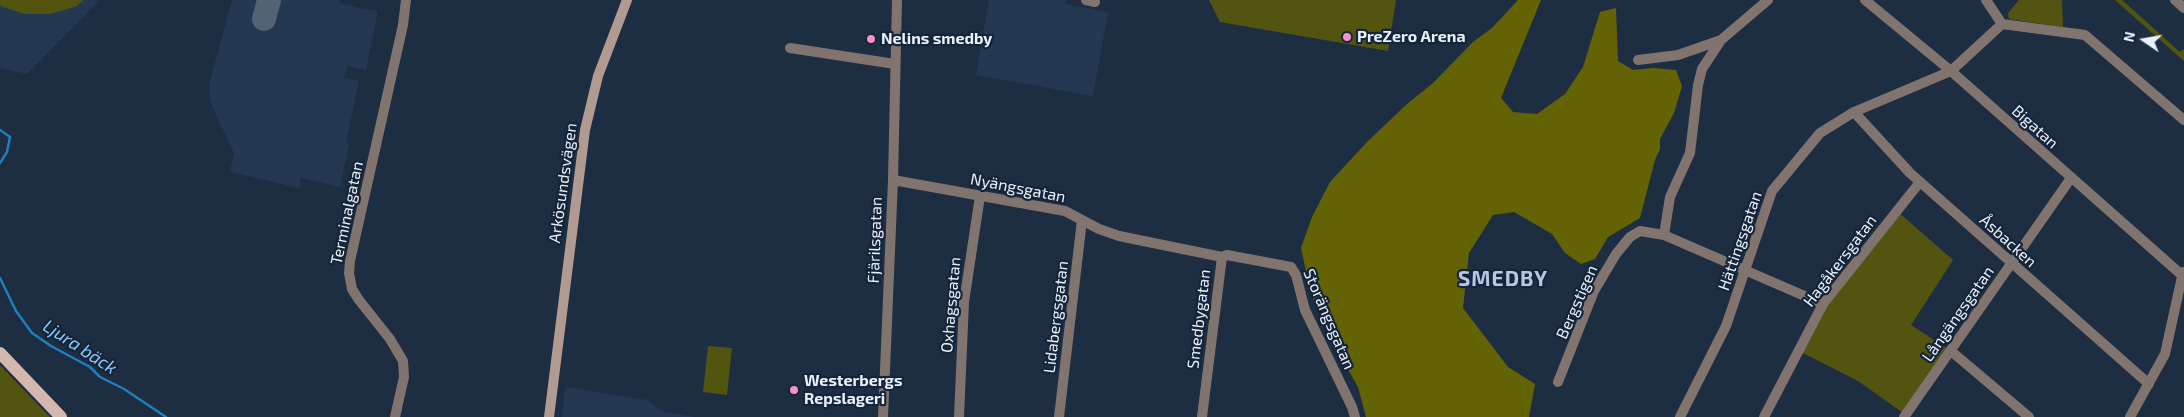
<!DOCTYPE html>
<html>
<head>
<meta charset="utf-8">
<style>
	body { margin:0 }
	#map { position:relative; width:2184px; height:417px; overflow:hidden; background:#1e2e42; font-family:"Exo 2",sans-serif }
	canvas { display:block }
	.north { position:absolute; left:2119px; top:15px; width:50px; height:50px; -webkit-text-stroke:4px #152438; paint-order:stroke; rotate:282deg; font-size:14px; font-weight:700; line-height:20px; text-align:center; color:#e9f1fc }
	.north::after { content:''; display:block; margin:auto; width:18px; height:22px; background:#e9f1fc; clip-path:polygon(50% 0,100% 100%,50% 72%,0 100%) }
</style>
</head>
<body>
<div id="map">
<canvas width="2184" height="417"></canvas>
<div class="north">N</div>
</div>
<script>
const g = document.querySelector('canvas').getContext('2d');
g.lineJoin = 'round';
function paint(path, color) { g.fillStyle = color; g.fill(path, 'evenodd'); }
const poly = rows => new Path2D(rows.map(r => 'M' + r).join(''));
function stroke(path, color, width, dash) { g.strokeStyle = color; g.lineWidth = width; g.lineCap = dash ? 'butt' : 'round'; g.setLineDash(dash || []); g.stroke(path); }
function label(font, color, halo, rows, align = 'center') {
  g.font = font + ' "Exo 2",sans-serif'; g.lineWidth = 4.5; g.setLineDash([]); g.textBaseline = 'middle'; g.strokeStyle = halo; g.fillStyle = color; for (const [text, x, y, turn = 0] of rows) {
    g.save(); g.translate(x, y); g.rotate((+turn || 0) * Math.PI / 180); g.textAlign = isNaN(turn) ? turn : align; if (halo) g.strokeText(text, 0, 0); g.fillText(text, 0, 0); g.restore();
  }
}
paint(poly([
	[0,0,100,0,27,74,0,68],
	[232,0,341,0,340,4,378,11,366,70,347,66,344,78,359,81,346,142,349,144,340,187,301,178,299,188,230,172,234,153,215,113,210,99,209,85],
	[989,0,1066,0,1065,4,1108,12,1093,96,976,75],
	[565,387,647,400,664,412,695,417,562,417]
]), '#243852');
paint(poly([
	[0,0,83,0,77,6,50,14,25,14,3,7,0,5],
	[1209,0,1396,0,1388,51,1220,22],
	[2019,0,2062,0,2063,27,2009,19,2008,13],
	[2115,0,2122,0,2180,52,2184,49,2184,61],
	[1897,211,1953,260,1911,325,1951,351,1906,415,1858,381,1799,351,1823,304],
	[708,346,732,348,727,395,703,392],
	[0,365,50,417,0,417]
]), '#535410');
paint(poly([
	[1518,0,1541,0,1501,98,1513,112,1537,114,1565,94,1583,67,1600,12,1616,8,1618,61,1633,70,1653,68,1676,70,1682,86,1674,113,1660,139,1660,149,1655,160,1640,218,1608,237,1595,259,1581,264,1565,253,1552,234,1514,212,1493,215,1469,253,1463,308,1508,367,1535,384,1529,417,1366,417,1358,387,1341,357,1311,294,1301,248,1312,217,1330,182,1367,142,1407,104,1433,83,1473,42,1492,28]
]), '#636305');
stroke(poly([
	[0,130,10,137,7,152,0,163],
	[0,278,16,311,32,333,51,346,90,367,100,377,124,389,166,417]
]), '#207ebf', 2.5);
stroke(poly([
	[264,19,269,0]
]), '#556274', 24);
stroke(poly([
	[1086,0,1095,2],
	[1865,0,1951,71,2184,277],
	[1986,0,2002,24],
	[2175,0,2184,8],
	[2002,24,2085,35,2184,120],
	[790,48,895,64],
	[1638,60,1678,55,1721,40],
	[1854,112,1910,173,2149,384],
	[893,180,1065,211,1099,229,1119,236,1222,257,1227,255,1291,267,1296,275,1305,310,1352,407,1355,417],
	[1664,235,1670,197,1690,153,1698,85,1702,69,1721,40,1768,0],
	[1951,351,2029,417],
	[1558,382,1594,291,1616,254,1630,237,1640,231,1664,235,1823,304],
	[395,417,404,377,403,361,390,339,359,300,352,289,349,273,350,261,403,25,406,0],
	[883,417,893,180,897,0],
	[959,417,964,302,980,196],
	[1059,417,1082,220],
	[1202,417,1222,257],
	[1680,417,1726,326,1772,191,1820,133,1854,112,1951,71,2002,24],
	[1764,417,1823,304,1920,182],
	[1904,417,2071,178],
	[2130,417,2165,354,2183,272]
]), '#81736d', 10);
stroke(poly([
	[549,417,585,130,598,76,627,0]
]), '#b09a91', 10);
stroke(poly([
	[0,353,61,417]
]), '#d5b8ad', 12);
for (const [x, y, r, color] of [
	[1347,37,5,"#f790cd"],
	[871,39,5,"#f790cd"],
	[794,390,5,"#f790cd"]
]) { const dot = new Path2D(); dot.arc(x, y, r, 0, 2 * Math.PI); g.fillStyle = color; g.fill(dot); stroke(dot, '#152438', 2); }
label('bold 16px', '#e9f1fc', '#152438', [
	["PreZero Arena",1357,37],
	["Nelins smedby",881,39],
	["Westerbergs",804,381],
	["Repslageri",804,399]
], 'left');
label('16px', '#e9f1fc', '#152438', [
	["Bigatan",2035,127,42],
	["Arkösundsvägen",563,183,-82],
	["Nyängsgatan",1018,188,11],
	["Terminalgatan",347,213,-78],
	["Fjärilsgatan",875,240,-88],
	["Hättingsgatan",1740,241,-71],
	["Åsbacken",2008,241,42],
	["Hagåkersgatan",1840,261,-53],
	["Bergstigen",1577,302,-66],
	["Oxhagsgatan",951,305,-85],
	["Långängsgatan",1958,314,-55],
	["Lidabergsgatan",1056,317,-83],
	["Smedbygatan",1199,319,-83],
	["Storängsgatan",1329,319,67]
]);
label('italic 18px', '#8bc8fb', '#152438', [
	["Ljura bäck",80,347,33]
]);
g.letterSpacing = '1px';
label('bold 21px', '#b6c9e4', '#152438', [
	["SMEDBY",1503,279]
]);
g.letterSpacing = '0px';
</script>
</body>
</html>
